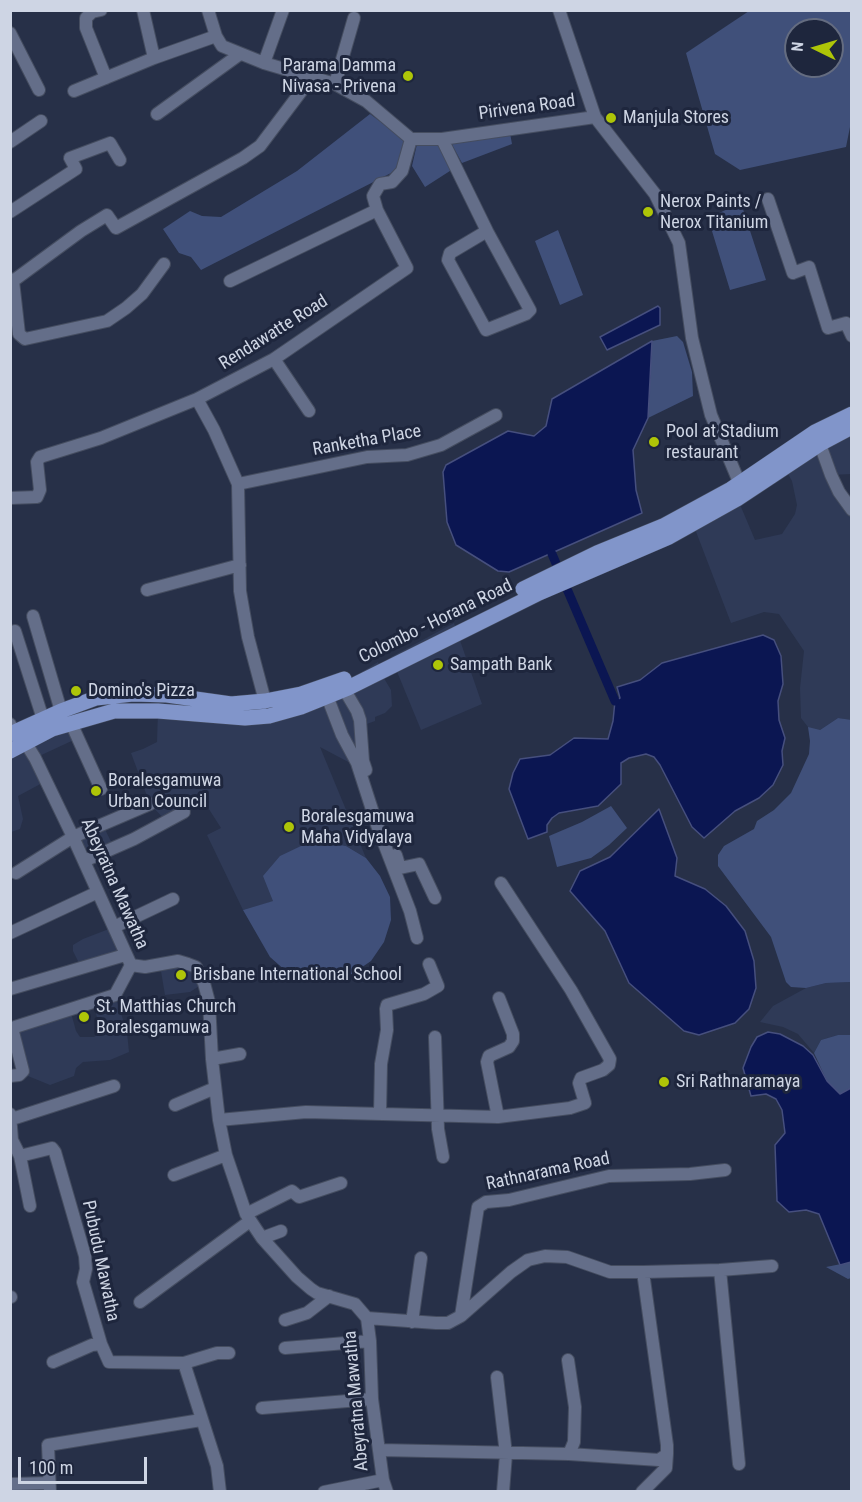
<!DOCTYPE html>
<html>
<head>
<meta charset="utf-8">
<style>
	body { margin:0 }
	#map { position:relative; width:862px; height:1502px; overflow:hidden; background:#273048; font-family:"Roboto Condensed",sans-serif }
	canvas { display:block }
	.frame { position:absolute; inset:0; border:12px solid #ced5e4; pointer-events:none }
	.north { position:absolute; left:784px; top:18px; width:60px; height:60px; box-sizing:border-box; background:#1e263d; border:2px solid #646c80; border-radius:50%; rotate:275deg; font-size:16px; font-weight:700; line-height:24px; text-align:center; color:#ced5e4 }
	.north::after { content:''; display:block; margin:auto; width:21px; height:27px; background:#aec508; clip-path:polygon(50% 0,100% 100%,50% 72%,0 100%) }
	.scale { position:absolute; left:18px; top:1457px; width:129px; height:27px; box-sizing:border-box; border:3px solid #ced5e4; border-top:0; padding-left:8px; font-size:18px; line-height:21px; white-space:nowrap; color:#ced5e4; -webkit-text-stroke:4px #1e263d; paint-order:stroke }
</style>
</head>
<body>
<div id="map">
<canvas width="862" height="1502"></canvas>
<div class="frame"></div>
<div class="north">N</div>
<div class="scale">100 m</div>
</div>
<script>
const g = document.querySelector('canvas').getContext('2d');
g.lineJoin = 'round';
function paint(path, color) { g.fillStyle = color; g.fill(path, 'evenodd'); }
const poly = rows => new Path2D(rows.map(r => 'M' + r).join(''));
function stroke(path, color, width, dash) { g.strokeStyle = color; g.lineWidth = width; g.lineCap = dash ? 'butt' : 'round'; g.setLineDash(dash || []); g.stroke(path); }
function label(font, color, halo, rows, align = 'center') {
  g.font = font + ' "Roboto Condensed",sans-serif'; g.lineWidth = 6; g.setLineDash([]); g.textBaseline = 'middle'; g.strokeStyle = halo; g.fillStyle = color; for (const [text, x, y, turn = 0] of rows) {
    g.save(); g.translate(x, y); g.rotate((+turn || 0) * Math.PI / 180); g.textAlign = isNaN(turn) ? turn : align; if (halo) g.strokeText(text, 0, 0); g.fillText(text, 0, 0); g.restore();
  }
}
paint(poly([
	[851,420,851,474,831,475,851,510,851,720,838,718,820,730,814,730,808,727,801,718,800,688,804,651,779,614,764,612,731,623,690,516,733,488,755,540,782,534,795,514,797,505,792,481,788,474],
	[454,623,482,704,421,730,391,657],
	[378,662,385,680,391,690,392,706,385,713,375,717,375,721,361,726,354,765,320,747,366,858,346,846,324,842,301,846,274,901,243,910,207,835,221,828,205,803,166,821,150,804,131,753,143,749,157,742,158,711,278,714,344,683],
	[71,723,78,738,35,758,46,781,18,796,23,819,20,829,11,832,11,751],
	[103,825,114,848,84,861,73,837],
	[114,927,125,955,81,967,73,951,73,945,83,939],
	[188,964,204,983,190,992,165,995,160,965],
	[851,982,851,1035,838,1035,821,1040,814,1053,798,1034,783,1027,760,1022,773,1006,806,988,826,983],
	[115,995,127,1032,129,1052,110,1060,83,1062,76,1068,74,1076,50,1085,28,1076,23,1071,15,1027,70,1009,76,1031,80,1037,94,1037,98,1034,100,1029,93,1002]
]), '#2f3a57');
paint(poly([
	[749,11,851,11,852,117,846,147,740,170,715,154,686,53],
	[796,30,832,30,832,66,796,66],
	[370,114,407,141,401,163,391,173,201,270,191,257,179,253,163,229,190,211,202,216,221,217,297,171],
	[510,133,512,144,462,163,451,143],
	[438,143,453,169,425,187,412,166,417,144],
	[741,203,766,280,730,290,708,218],
	[558,230,583,295,560,305,535,241],
	[677,336,683,342,692,372,693,396,648,418,652,341],
	[838,718,852,720,851,982,826,983,806,988,791,987,786,982,771,937,718,866,718,855,724,846,754,829,757,821,774,810,791,793,809,754,810,741,808,727,820,730],
	[611,806,627,828,609,845,591,858,557,867,549,836,582,822],
	[323,842,346,846,366,858,380,876,390,897,391,920,384,942,371,961,352,974,331,981,308,980,287,972,270,957,243,910,273,901,263,876,280,856,301,846],
	[838,1035,851,1035,851,1088,840,1094,827,1081,814,1053,821,1040],
	[851,1262,851,1278,848,1279,826,1267]
]), '#40507a');
const water = poly([
	[658,306,660,308,660,325,607,350,600,337,658,306],
	[652,341,648,418,633,450,636,490,642,513,509,572,498,571,456,545,447,522,443,472,446,465,508,431,534,436,546,426,552,399,652,341],
	[763,635,774,640,781,656,783,684,778,701,779,720,785,738,782,751,783,765,773,785,759,798,735,811,704,838,692,827,660,765,654,757,646,754,629,758,621,763,621,784,598,806,559,813,552,818,547,825,547,832,528,839,509,789,513,773,520,759,550,755,574,738,608,739,613,721,615,701,620,698,617,687,640,680,662,663,763,635],
	[659,809,677,858,675,876,705,889,726,906,745,931,754,961,756,988,749,1009,735,1023,699,1035,684,1031,629,983,605,931,570,891,580,871,610,857,659,809],
	[768,1032,780,1034,803,1046,813,1055,827,1081,840,1094,851,1088,851,1262,840,1265,819,1214,806,1210,789,1212,777,1201,775,1145,785,1133,782,1110,776,1099,766,1094,751,1096,743,1068,751,1047,757,1037,768,1032]
]);
paint(water, '#0b1652');
stroke(water, '#464f7e', 1.5);
stroke(poly([
	[552,554,615,701]
]), '#0b1652', 9);
const minor = poly([
	[101,10,92,12,86,18,86,28,106,78],
	[143,10,154,58],
	[208,10,216,36,222,46,264,63,335,84,366,101,411,139,442,139,595,117,655,194,679,243,692,338,711,415,739,482,745,490],
	[559,10,595,117],
	[10,33,39,90],
	[264,63,283,10],
	[335,84,354,18],
	[74,91,154,58,216,36],
	[157,114,240,54],
	[442,139,487,231,450,253,448,260,486,330,526,314,530,310,487,231],
	[10,142,41,121],
	[768,199,793,273,809,267,828,328,846,323,852,336],
	[10,212,76,169,70,158,110,143,120,160],
	[10,279,13,281,19,334,25,339,107,321,126,308,142,294,164,264],
	[13,281,81,231,107,215,116,228,243,158,260,146,312,77],
	[230,281,377,210],
	[274,359,309,411],
	[197,399,214,430,238,484,240,591,248,637,265,701],
	[817,436,831,475,839,492,852,510],
	[238,484,367,457,407,455,441,445,496,415],
	[10,498,37,497,40,490,37,462,40,457,101,438,197,399,274,359,407,268,377,210,373,196,380,184,392,182,402,171,411,139],
	[147,590,240,565],
	[33,616,61,711],
	[15,631,43,719],
	[344,689,357,711,360,720,363,761,366,770],
	[327,696,342,735,357,763,377,825,410,911,417,938],
	[71,723,101,789],
	[10,724,13,733,25,742,35,758,73,837,131,965,145,967,178,961,188,964,196,967,204,983,209,1002,212,1059,219,1120,226,1155,246,1214,262,1238,297,1277,311,1289,317,1293,355,1304,367,1318,370,1341,372,1399,383,1480,387,1492],
	[396,855,400,868,419,864,435,898],
	[84,861,134,839,184,812],
	[16,873,73,837,150,804],
	[114,927,173,899],
	[10,933,98,892],
	[10,989,125,955],
	[435,1037,438,1129,443,1157],
	[212,1059,240,1054],
	[10,1076,19,1075,23,1071,13,1032,15,1027,115,995,131,965],
	[175,1105,215,1088],
	[10,1114,12,1140,20,1156,30,1206],
	[380,1114,381,1064,387,1030,386,1009,387,1005,424,994,438,986,429,964],
	[498,1117,487,1062,489,1056,509,1047,513,1041,513,1034,499,998],
	[12,1119,114,1086],
	[219,1120,306,1112,498,1117,570,1108,585,1103,579,1083,581,1078,603,1070,609,1065,610,1059,571,990,501,883],
	[20,1156,52,1148,55,1152,85,1256,86,1269,83,1282,101,1344],
	[174,1175,226,1155],
	[246,1214,292,1191,299,1197,341,1183],
	[262,1238,281,1231],
	[720,1270,739,1464],
	[10,1297,11,1297],
	[140,1302,250,1221],
	[461,1316,511,1272,528,1260,545,1256,567,1257,610,1272,643,1272],
	[367,1318,436,1323,448,1323,461,1316,478,1207,486,1202,509,1200,609,1176,690,1174,725,1170],
	[285,1320,307,1313,329,1296],
	[412,1322,421,1258],
	[285,1348,370,1341],
	[568,1360,575,1407,574,1442,569,1454],
	[53,1362,92,1345,101,1344,109,1362,184,1363,217,1353,229,1353],
	[184,1363,217,1466,220,1492],
	[497,1377,506,1454,503,1492],
	[262,1408,372,1399],
	[380,1450,569,1454,659,1460,667,1454,667,1445,643,1272,720,1270,772,1266],
	[10,1484,49,1483],
	[50,1492,48,1445,201,1420],
	[324,1492,383,1480],
	[642,1492,666,1468,667,1454]
]);
const major = poly([
	[523,589,597,553,663,526,731,489,815,432,852,414],
	[10,734,61,711,96,698,133,694,167,695,231,704,265,701,301,694,344,679],
	[10,751,52,729,114,711,158,711,245,718,269,716,301,707,348,688,539,593,669,537,737,499,820,444,852,427]
]);
stroke(minor, '#454d60', 14);
stroke(major, '#454d60', 16);
stroke(minor, '#646e89', 12);
stroke(major, '#8195ca', 15);
for (const [x, y, r, color] of [
	[408,76,6,"#aec508"],
	[611,118,6,"#aec508"],
	[648,212,6,"#aec508"],
	[654,442,6,"#aec508"],
	[438,665,6,"#aec508"],
	[76,691,6,"#aec508"],
	[96,791,6,"#aec508"],
	[289,827,6,"#aec508"],
	[181,975,6,"#aec508"],
	[84,1017,6,"#aec508"],
	[664,1082,6,"#aec508"]
]) { const dot = new Path2D(); dot.arc(x, y, r, 0, 2 * Math.PI); g.fillStyle = color; g.fill(dot); stroke(dot, '#1e263d', 2); }
label('18px', '#ced5e4', '#1e263d', [
	["Parama Damma",396,66,"right"],
	["Nivasa - Privena",396,87,"right"],
	["Manjula Stores",623,118],
	["Nerox Paints /",660,202],
	["Nerox Titanium",660,223],
	["Pool at Stadium",666,432],
	["restaurant",666,453],
	["Sampath Bank",450,665],
	["Domino's Pizza",88,691],
	["Boralesgamuwa",108,781],
	["Urban Council",108,802],
	["Boralesgamuwa",301,817],
	["Maha Vidyalaya",301,838],
	["Brisbane International School",193,975],
	["St. Matthias Church",96,1007],
	["Boralesgamuwa",96,1028],
	["Sri Rathnaramaya",676,1082]
], 'left');
label('18px', '#ced5e4', '#1e263d', [
	["Pirivena Road",527,108,-8],
	["Rendawatte Road",274,333,-32],
	["Ranketha Place",367,441,-10],
	["Colombo - Horana Road",436,622,-26],
	["Abeyratna Mawatha",114,884,66],
	["Rathnarama Road",548,1172,-12],
	["Pubudu Mawatha",100,1261,78],
	["Abeyratna Mawatha",357,1401,-95]
]);
</script>
</body>
</html>
